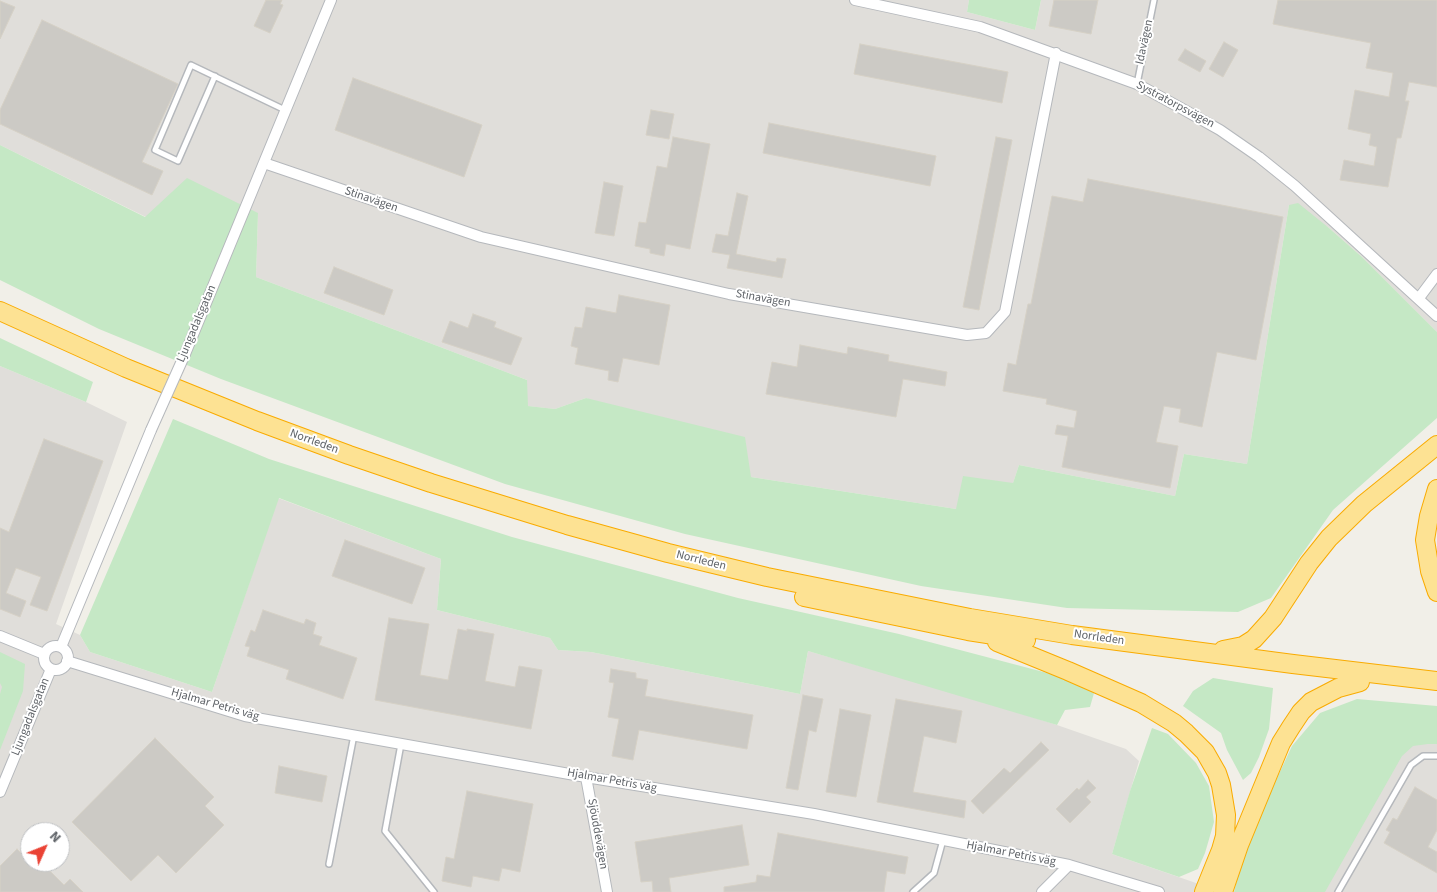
<!DOCTYPE html>
<html>
<head>
<meta charset="utf-8">
<style>
	body { margin:0 }
	#map { position:relative; width:1437px; height:892px; overflow:hidden; background:#f1efe8; font-family:"Source Sans 3",sans-serif }
	canvas { display:block }
	.north { position:absolute; left:20px; top:822px; width:50px; height:50px; box-sizing:border-box; background:#fff; border:1px solid #bfc1c3; border-radius:50%; rotate:46deg; font-size:14px; font-weight:700; line-height:20px; text-align:center; color:#5f6368 }
	.north::after { content:''; display:block; margin:auto; width:18px; height:22px; background:#ea4335; clip-path:polygon(50% 0,100% 100%,50% 72%,0 100%) }
</style>
</head>
<body>
<div id="map">
<canvas width="1437" height="892"></canvas>
<div class="north">N</div>
</div>
<script>
const g = document.querySelector('canvas').getContext('2d');
g.lineJoin = 'round';
function paint(path, color) { g.fillStyle = color; g.fill(path, 'evenodd'); }
const poly = rows => new Path2D(rows.map(r => 'M' + r).join(''));
function stroke(path, color, width, dash) { g.strokeStyle = color; g.lineWidth = width; g.lineCap = dash ? 'butt' : 'round'; g.setLineDash(dash || []); g.stroke(path); }
function label(font, color, halo, rows, align = 'center') {
  g.font = font + ' "Source Sans 3",sans-serif'; g.lineWidth = 4; g.setLineDash([]); g.textBaseline = 'middle'; g.strokeStyle = halo; g.fillStyle = color; for (const [text, x, y, turn = 0] of rows) {
    g.save(); g.translate(x, y); g.rotate((+turn || 0) * Math.PI / 180); g.textAlign = isNaN(turn) ? turn : align; if (halo) g.strokeText(text, 0, 0); g.fillText(text, 0, 0); g.restore();
  }
}
paint(poly([
	[0,0,969,0,967,12,1035,30,1041,0,1437,0,1437,332,1362,257,1329,228,1289,205,1247,464,1184,454,1175,496,1019,465,1013,483,956,509,751,477,586,398,555,409,527,406,527,380,256,277,258,213,146,217,0,145],
	[0,366,86,402,127,422,56,624,80,635,90,652,212,692,278,498,441,559,437,610,550,638,558,650,591,652,800,694,808,651,979,700,1057,725,1126,749,1139,761,1112,854,1222,892,0,892],
	[30,832,60,832,60,862,30,862],
	[1437,732,1437,892,1250,892,1320,748]
]), '#e0deda');
paint(poly([
	[969,0,1041,0,1035,30,967,12],
	[0,145,145,217,187,178,258,213,256,277,527,380,528,406,555,409,586,398,745,437,751,477,956,509,963,476,1013,483,1019,465,1175,496,1184,454,1247,464,1289,205,1298,203,1329,228,1362,257,1437,332,1437,418,1333,510,1271,598,1238,612,1067,608,921,586,685,534,505,484,221,379,99,329,0,280],
	[0,338,93,382,86,402,0,366],
	[173,419,269,459,512,537,738,598,899,634,1055,675,1094,693,1090,707,1065,710,1057,725,808,651,800,694,591,652,558,650,550,638,437,610,441,559,279,498,212,692,90,652,80,635],
	[0,652,25,664,23,691,0,750,0,694,2,687,0,683],
	[1213,678,1273,688,1269,729,1259,757,1251,773,1243,780,1227,750,1221,733,1183,706,1193,691],
	[1357,699,1437,706,1437,744,1428,744,1413,746,1402,756,1325,892,1234,892,1239,871,1264,806,1292,746,1320,713],
	[1152,728,1168,734,1196,763,1209,786,1214,822,1205,853,1198,869,1179,877,1112,854,1130,791]
]), '#c5e8c5');
const building = poly([
	[266,0,282,0,280,4,283,5,270,33,254,26,266,0],
	[1054,0,1098,0,1091,34,1049,26,1054,0],
	[1278,0,1437,0,1437,87,1409,82,1405,101,1409,101,1401,138,1397,138,1388,187,1340,180,1344,160,1374,166,1377,147,1369,145,1371,134,1348,129,1355,90,1389,97,1393,73,1366,68,1371,43,1273,24,1278,0],
	[0,1,15,7,0,39,0,1],
	[42,20,178,84,142,162,163,171,152,195,0,124,0,110,42,20],
	[1224,42,1238,50,1223,77,1209,69,1224,42],
	[860,44,1008,72,1002,103,854,74,860,44],
	[1185,49,1206,61,1200,72,1178,60,1185,49],
	[353,78,482,125,464,177,335,130,353,78],
	[651,110,674,114,669,139,646,135,651,110],
	[769,123,936,156,930,186,763,153,769,123],
	[673,137,710,144,690,249,666,244,664,256,650,253,650,249,635,246,639,222,646,223,657,166,667,168,673,137],
	[996,137,1012,140,979,310,963,307,996,137],
	[1088,179,1283,217,1256,360,1217,352,1202,427,1179,422,1181,409,1164,406,1156,442,1178,446,1170,488,1062,467,1068,436,1055,434,1057,425,1074,428,1077,411,1046,404,1047,399,1003,391,1008,363,1016,365,1028,304,1031,304,1052,196,1083,202,1088,179],
	[604,182,623,186,614,236,595,233,604,182],
	[737,193,748,196,736,254,776,262,777,258,786,259,782,278,727,268,730,255,712,252,716,234,728,236,737,193],
	[334,267,393,290,384,315,324,293,334,267],
	[619,295,670,305,659,365,623,358,618,382,608,380,609,371,575,364,578,348,571,346,575,327,582,328,586,307,616,313,619,295],
	[473,314,496,322,494,327,522,338,511,365,442,342,450,321,468,328,473,314],
	[800,345,847,354,848,347,889,355,888,361,947,372,945,386,903,379,896,417,766,394,772,362,797,367,800,345],
	[44,439,103,461,47,611,30,605,41,577,16,568,6,593,26,601,20,617,0,609,0,528,9,532,44,439],
	[345,540,425,568,412,604,332,576,345,540],
	[263,610,304,624,306,619,316,623,313,634,322,637,319,645,357,658,343,699,286,679,289,670,247,656,250,647,245,646,251,630,255,632,263,610],
	[389,618,429,624,420,675,448,680,458,629,467,631,467,629,494,634,485,681,515,687,519,666,542,670,531,729,375,700,389,618],
	[611,669,636,673,636,678,648,680,645,696,753,715,747,749,639,730,633,760,612,756,619,719,608,717,614,683,609,682,611,669],
	[803,695,823,699,816,732,809,730,798,790,786,788,803,695],
	[896,699,962,711,956,743,924,736,913,792,966,801,964,818,877,802,896,699],
	[840,709,871,715,856,797,826,792,840,709],
	[155,738,214,797,205,806,224,825,176,873,158,855,131,881,72,822,155,738],
	[1041,742,1049,750,983,814,971,801,1004,768,1010,773,1041,742],
	[279,766,327,776,322,802,275,793,279,766],
	[1088,780,1096,788,1086,797,1091,802,1070,823,1056,809,1077,788,1079,790,1088,780],
	[1415,787,1437,800,1437,830,1428,847,1437,852,1437,873,1384,843,1390,832,1386,830,1393,818,1397,820,1415,787],
	[467,791,533,804,520,872,502,868,499,881,473,876,471,887,442,881,446,857,454,859,467,791],
	[742,825,749,865,669,878,671,892,653,892,652,881,641,882,635,842,742,825],
	[778,833,908,857,905,874,887,871,884,892,724,892,724,887,756,882,757,875,770,877,778,833],
	[17,849,30,862,41,862,64,885,70,879,83,892,0,892,0,866,17,849]
]);
paint(building, '#cccac5');
stroke(building, '#d6d1c6', 1);
const lane = poly([
	[215,76,178,161,155,150,191,65,285,110],
	[1137,84,1154,0],
	[401,744,385,831,434,892],
	[329,864,354,735],
	[913,892,934,873,943,840],
	[1338,892,1411,765,1423,756,1437,756]
]);
const street = poly([
	[855,0,980,27,1137,84,1179,107,1220,130,1259,157,1295,186,1437,316],
	[264,163,481,237,729,294,967,335,986,333,1005,312,1056,53],
	[1419,298,1437,274],
	[185,354,331,0],
	[0,636,44,654],
	'44 658a12 12 0 1 1 24 0a12 12 0 1 1-24 0Z',
	[61,647,151,430],
	[67,661,245,716,586,777,814,814,1069,865,1159,892],
	[586,777,607,892],
	[0,792,51,669],
	[1042,892,1069,865]
]);
const highway = poly([
	[0,311,126,368,257,421,349,455,431,483,567,525,668,553,767,577,970,618,1072,635,1293,664,1437,681],
	[1437,489,1429,516,1425,540,1430,571,1437,592],
	[804,597,968,631,1026,640],
	[997,642,1068,671,1141,703,1174,723,1186,733,1205,752,1217,773,1221,785,1226,815,1225,836,1221,850,1204,892],
	[1223,650,1243,646,1254,639,1273,618,1309,563,1329,538,1364,504,1437,445],
	[1223,892,1239,845,1281,743,1291,727,1301,712,1311,702,1338,688,1360,682]
]);
stroke(lane, '#b5b8bc', 8);
stroke(street, '#b5b8bc', 12);
stroke(highway, '#f9ab00', 20);
stroke(lane, '#fff', 5);
stroke(street, '#fff', 10);
stroke(highway, '#fde293', 18);
const streetBridge = poly([
	[151,430,185,354]
]);
stroke(streetBridge, '#b5b8bc', 12, []);
stroke(streetBridge, '#fff', 10);
label('12px', '#5f6368', '#fff', [
	["Idavägen",1145,42,-78],
	["Systratorpsvägen",1175,105,28],
	["Stinavägen",371,200,19],
	["Stinavägen",763,299,10],
	["Ljungadalsgatan",197,324,-67],
	["Norrleden",314,442,20],
	["Norrleden",701,561,14],
	["Norrleden",1099,638,8],
	["Hjalmar Petris väg",215,705,16],
	["Ljungadalsgatan",31,717,-68],
	["Hjalmar Petris väg",612,781,10],
	["Sjöuddevägen",597,834,80],
	["Hjalmar Petris väg",1011,854,11]
]);
</script>
</body>
</html>
